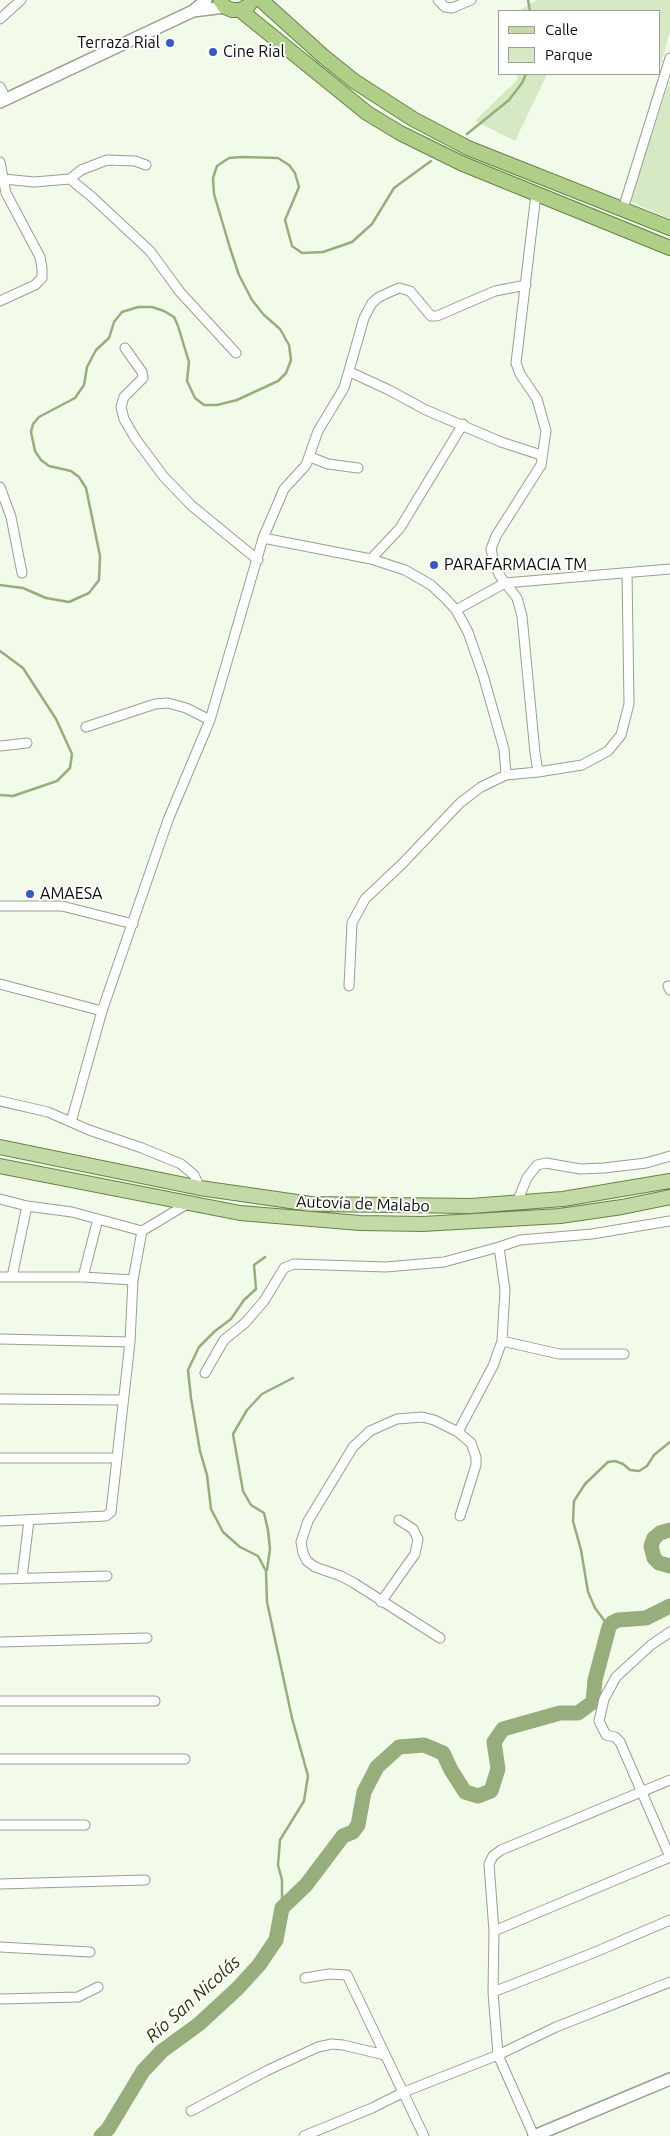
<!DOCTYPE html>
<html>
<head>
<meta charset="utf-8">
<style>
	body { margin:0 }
	#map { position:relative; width:670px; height:2136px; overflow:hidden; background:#f2fbe9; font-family:Ubuntu,sans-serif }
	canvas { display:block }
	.legend { position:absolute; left:498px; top:10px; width:162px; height:65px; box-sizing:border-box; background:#fff; border:1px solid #9d9e9c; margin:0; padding:6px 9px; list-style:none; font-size:15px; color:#0a0c07 }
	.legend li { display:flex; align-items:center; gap:10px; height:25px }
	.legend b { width:25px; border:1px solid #9d9e9c }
</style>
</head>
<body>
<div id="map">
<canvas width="670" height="2136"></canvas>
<ul class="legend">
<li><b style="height:6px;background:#c3daa6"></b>Calle</li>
<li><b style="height:14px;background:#d7e8c4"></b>Parque</li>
</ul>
</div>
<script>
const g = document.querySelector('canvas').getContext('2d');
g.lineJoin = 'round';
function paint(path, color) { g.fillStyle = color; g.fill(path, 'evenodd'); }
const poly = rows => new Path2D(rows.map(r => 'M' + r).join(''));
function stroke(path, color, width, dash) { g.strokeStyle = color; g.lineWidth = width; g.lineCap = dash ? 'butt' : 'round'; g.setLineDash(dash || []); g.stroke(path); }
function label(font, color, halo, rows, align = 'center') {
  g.font = font + ' Ubuntu,sans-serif'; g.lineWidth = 4; g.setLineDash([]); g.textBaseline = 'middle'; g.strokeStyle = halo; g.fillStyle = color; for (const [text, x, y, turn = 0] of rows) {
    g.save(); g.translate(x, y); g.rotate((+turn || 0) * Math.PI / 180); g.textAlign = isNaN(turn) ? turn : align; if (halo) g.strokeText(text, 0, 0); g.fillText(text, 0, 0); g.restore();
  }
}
paint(poly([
	[537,0,670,0,670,31,659,71,659,11,518,11],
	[518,74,547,74,515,141,475,121,517,80],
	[670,79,670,219,630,201]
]), '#d7e8c4');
stroke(poly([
	[528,0,530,11],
	[467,134,509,100,522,83,526,74],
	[0,585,23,588,46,598,69,602,89,593,99,580,100,556,86,488,79,477,71,471,49,466,41,460,35,451,31,432,33,424,39,417,75,398,84,385,87,367,96,350,109,338,114,322,122,312,138,307,152,307,164,311,174,317,178,326,189,362,187,381,195,398,204,405,217,405,237,400,278,381,286,373,291,360,289,345,280,329,264,315,252,300,239,275,230,248,214,194,213,178,217,166,229,158,242,157,278,158,289,165,295,173,299,187,285,220,292,246,302,253,323,252,352,242,372,224,394,188,431,161],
	[0,651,23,668,56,719,72,754,70,768,57,781,13,796,0,795],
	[265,1257,254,1265,256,1289,244,1300,231,1319,215,1331,199,1347,188,1370,191,1398,200,1451,207,1475,211,1509,223,1532,240,1547,258,1556,266,1571,267,1602,292,1718,308,1776,304,1801,280,1840,278,1865,282,1880,282,1908],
	[267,1570,270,1549,268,1530,264,1513,251,1505,243,1491,233,1434,247,1410,262,1394,293,1378],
	[609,1627,595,1608,588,1592,581,1550,573,1521,574,1501,585,1484,608,1462,615,1461,623,1464,630,1470,639,1471,647,1466,654,1455,670,1442]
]), '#97ae7c', 2.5);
stroke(poly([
	[670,1530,660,1533,654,1538,651,1546,654,1558,659,1563,670,1566],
	[101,2136,108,2129,143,2071,162,2051,199,2024,238,1988,259,1965,276,1940,282,1908,306,1885,343,1836,353,1832,358,1825,364,1792,377,1767,399,1747,424,1745,443,1753,451,1770,465,1792,478,1796,491,1791,498,1769,494,1742,503,1729,560,1713,578,1713,593,1702,595,1680,609,1627,612,1623,618,1620,646,1618,670,1606]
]), '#97ae7c', 15);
const minor = poly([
	[438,0,445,7,452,8,471,0],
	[0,19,21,0],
	[0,87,6,99],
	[0,162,6,193,40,257,42,268,42,278,35,285,0,301],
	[4,179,34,182,70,179,92,197,150,251,180,292,236,353],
	[70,179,81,170,107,160,135,161,146,165],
	[623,209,670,58],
	[125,348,142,372,143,378,124,397,121,407,124,419,135,438,164,477,192,506,258,560],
	[350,372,389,390,426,410,501,442,541,455],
	[310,457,328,464,358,468],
	[0,487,11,517,22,573],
	[263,538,371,559,405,570,431,585,446,599,456,610,468,632,483,675,504,749,506,775],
	[371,559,400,528,463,424],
	[456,610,505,583,670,569],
	[86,727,155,704,168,703,186,708,210,720],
	[0,746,27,743],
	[538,772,582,765,608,751,621,735,629,704,627,573],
	[0,906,62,906,133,924],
	[0,984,102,1011],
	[349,986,352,923,365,899,402,864,460,803,481,787,506,775,538,772,535,753,522,616,517,598,500,576,494,563,491,549,496,536,541,465,546,431,537,399,520,374,516,363,536,194],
	[668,986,670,990],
	[0,1101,48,1112,89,1130,142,1148,181,1164,194,1175,200,1188],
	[71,1122,102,1011,168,820,210,720,263,538,284,489,306,465,318,431,344,388,364,318,372,303,379,297,399,288,410,291,431,316,437,316,495,291,526,285],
	[0,1199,27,1206,72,1212,142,1231,133,1280,130,1342,111,1512,106,1516,0,1521],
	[517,1202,527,1178,537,1165,546,1163,580,1169,604,1168,646,1163,670,1156],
	[142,1231,187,1204],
	[0,1277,83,1277,133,1280],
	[12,1277,27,1206],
	[83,1277,98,1219],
	[0,1339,130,1342],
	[502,1341,559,1354,624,1354],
	[205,1373,224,1340,245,1323,264,1301,284,1268,294,1264,386,1267,444,1262,499,1247],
	[0,1399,123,1400],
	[458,1432,493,1366,502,1341,505,1290,499,1247,520,1240,592,1234,670,1221],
	[0,1458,116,1458],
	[22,1578,29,1520],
	[0,1579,107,1576],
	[381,1602,415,1554,418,1539,413,1529,399,1520],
	[670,1632,651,1645,616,1677,604,1699,599,1721,606,1735,615,1737,620,1742,670,1857],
	[440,1638,354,1583,341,1576,315,1567,307,1561,303,1553,301,1542,308,1521,353,1447,370,1431,397,1419,422,1417,434,1420,458,1432,471,1443,476,1457,476,1465,460,1516],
	[0,1642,147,1638],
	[0,1701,155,1701],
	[0,1759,185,1759],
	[0,1825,85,1825],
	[0,1884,145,1880],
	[494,1931,670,1857],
	[0,1947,90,1952],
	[305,1978,329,1974,347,1975,424,2136],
	[493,1992,593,1953,670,1920],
	[0,1999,78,1997,98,1987],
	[191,2111,266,2071,318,2047,332,2044,343,2045,385,2055],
	[304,2136,372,2108,404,2092,498,2055,556,2027,670,1982],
	[534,2136,498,2055,493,1992,494,1931,489,1864,493,1856,501,1850,670,1780]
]);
const tertiary = poly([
	[193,11,225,7],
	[0,102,193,11,206,0],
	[534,2136,670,2079]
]);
const primary = poly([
	[0,1147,200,1188,311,1204,471,1206,563,1199,670,1181],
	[0,1166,240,1213,360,1223,423,1224,560,1216,622,1207,670,1197]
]);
const trunk = poly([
	[220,0,225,7,232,10,240,10,248,6,252,0],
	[261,0,323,56,354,81,413,119,468,148,670,228],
	[240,10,367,113,400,133,463,164,670,248]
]);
stroke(minor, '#98a090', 11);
stroke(tertiary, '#98a090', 14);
stroke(primary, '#688247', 16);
stroke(trunk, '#688247', 16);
stroke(minor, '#fff', 9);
stroke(tertiary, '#fff', 11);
stroke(primary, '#c3daa6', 14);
stroke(trunk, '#afce88', 14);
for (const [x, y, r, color] of [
	[170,43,5,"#3758c9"],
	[213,52,5,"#3758c9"],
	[434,565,5,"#3758c9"],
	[30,894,5,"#3758c9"]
]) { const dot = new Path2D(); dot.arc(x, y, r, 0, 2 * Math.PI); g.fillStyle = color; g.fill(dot); stroke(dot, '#fff', 2); }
label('16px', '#0a0c07', '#fff', [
	["Terraza Rial",160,43,"right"],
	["Cine Rial",223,52],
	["PARAFARMACIA TM",444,565],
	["AMAESA",40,894]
], 'left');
label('16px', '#0a0c07', '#fff', [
	["Autovía de Malabo",363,1204,2]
]);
label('italic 18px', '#253a00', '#fff', [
	["Río San Nicolás",193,1999,-42]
]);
</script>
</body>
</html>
